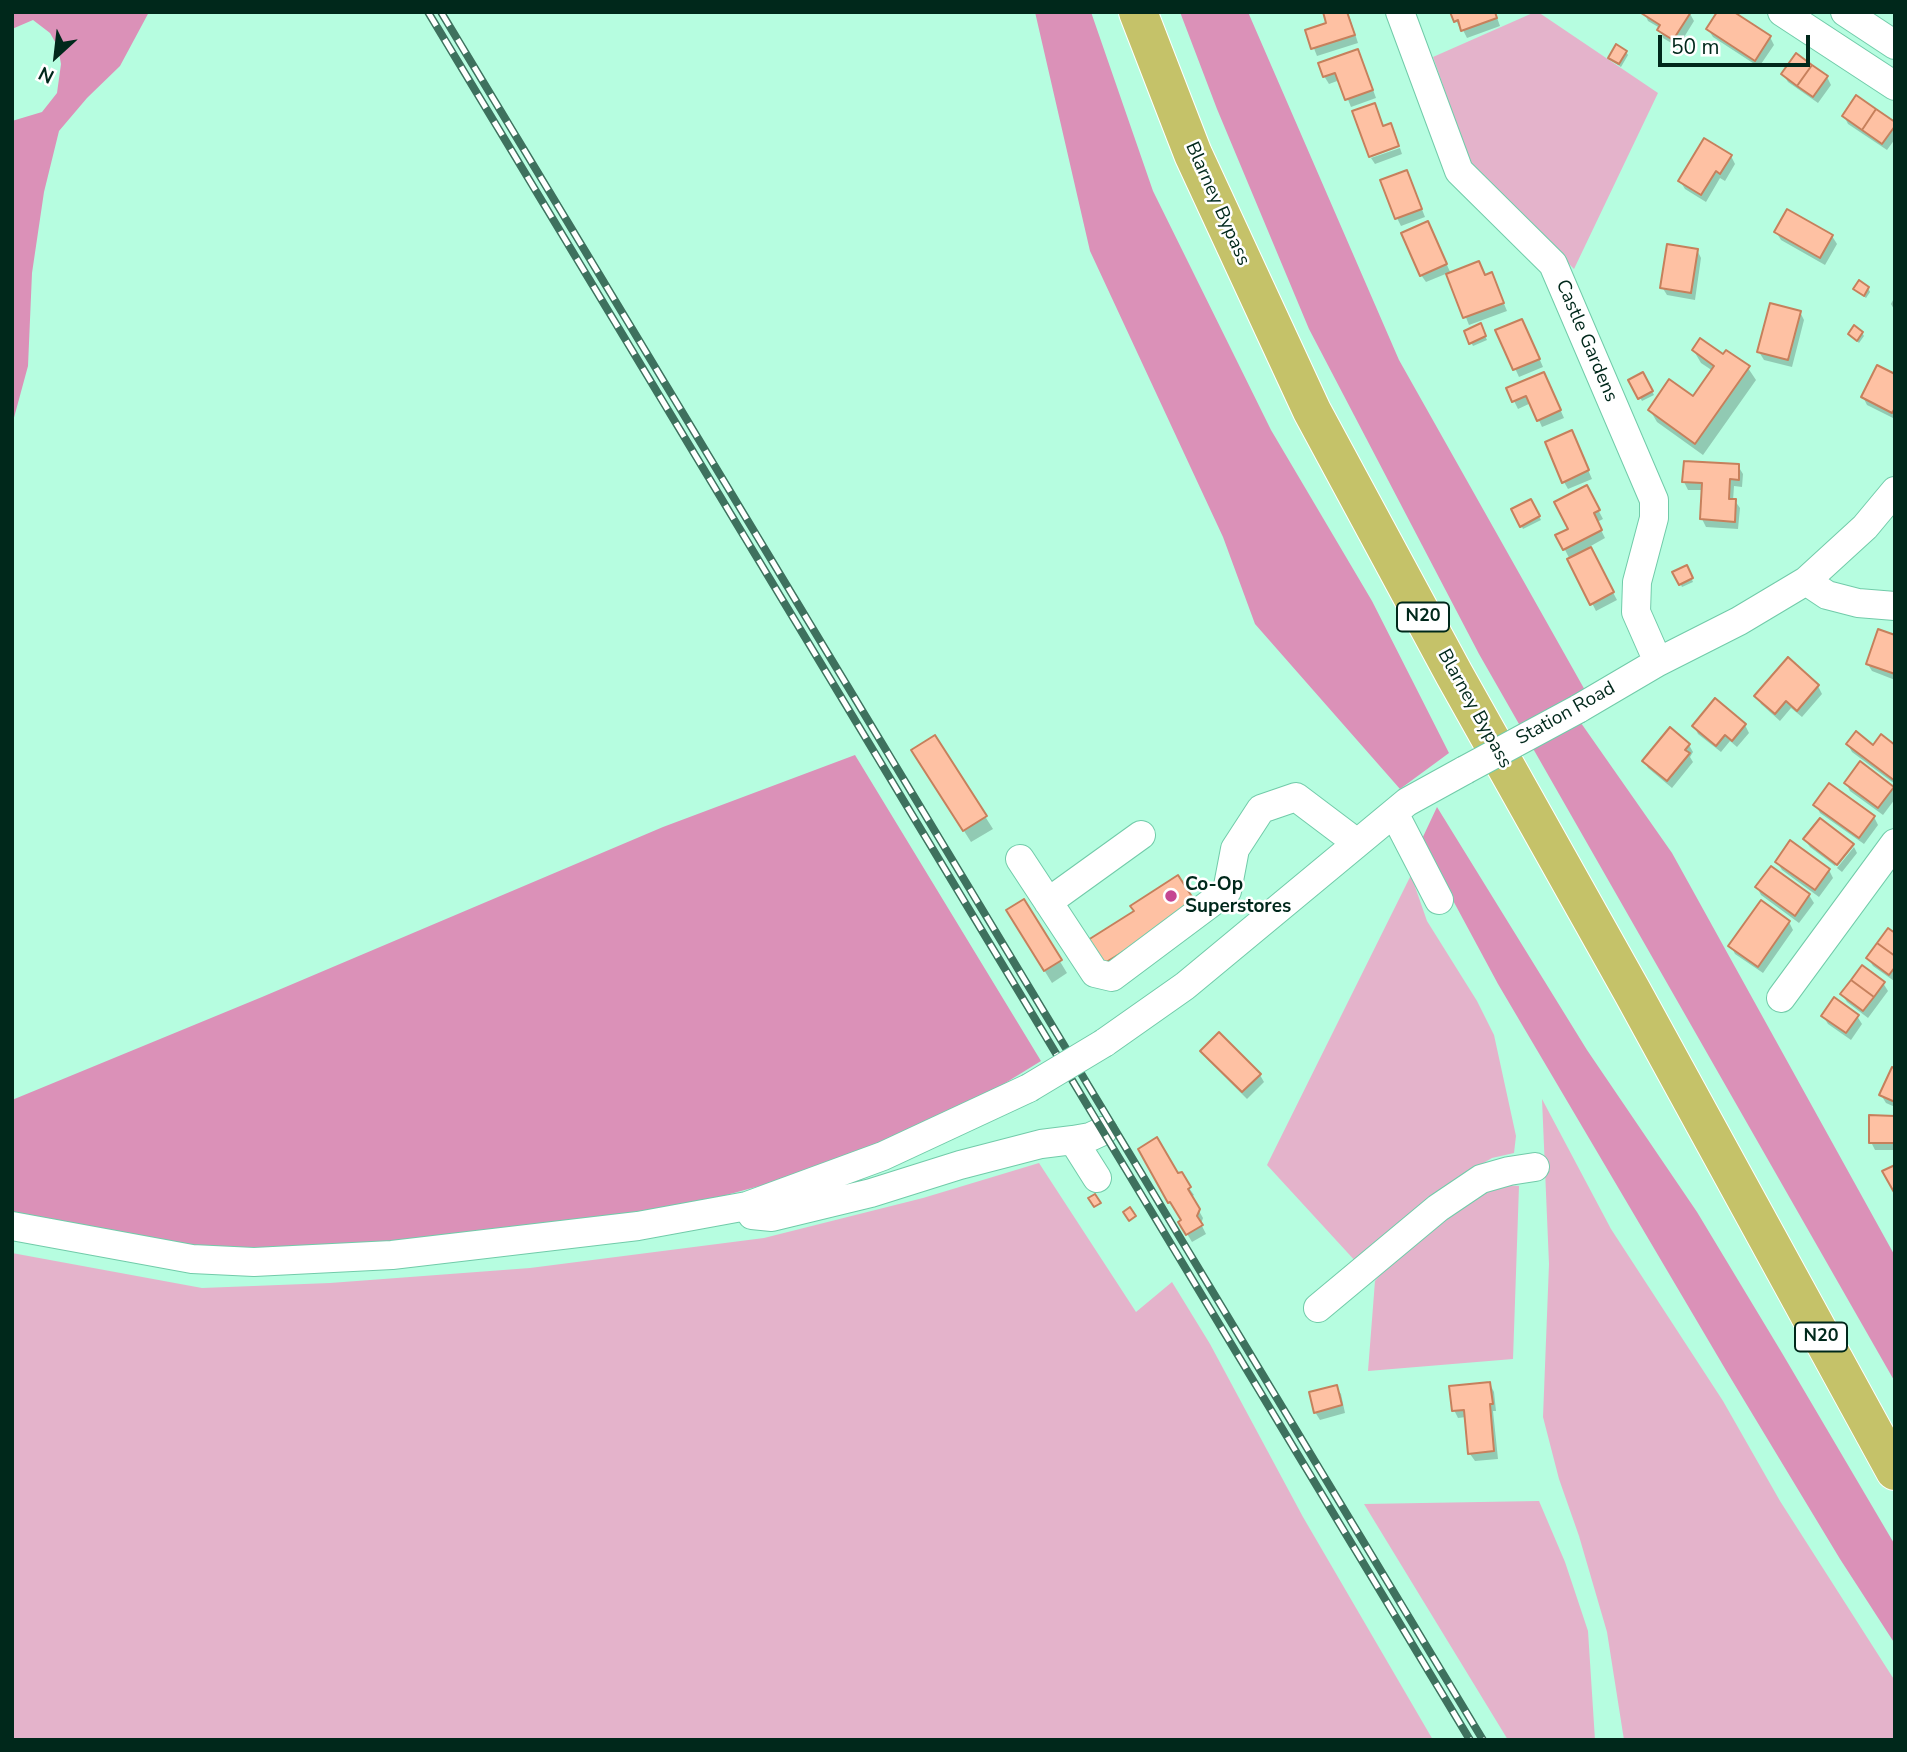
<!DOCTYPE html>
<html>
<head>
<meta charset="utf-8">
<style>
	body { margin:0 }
	#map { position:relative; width:1907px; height:1752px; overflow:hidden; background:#b6fde0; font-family:"Nunito Sans",sans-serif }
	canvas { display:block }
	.frame { position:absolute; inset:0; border:14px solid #00281b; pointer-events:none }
	.north { position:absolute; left:21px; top:21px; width:70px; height:70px; -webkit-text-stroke:5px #fff; paint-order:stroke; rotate:207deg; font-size:19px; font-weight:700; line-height:28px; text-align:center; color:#00281b }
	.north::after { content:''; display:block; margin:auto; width:24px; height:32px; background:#00281b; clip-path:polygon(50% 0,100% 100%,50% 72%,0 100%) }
	.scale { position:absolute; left:1658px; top:35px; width:152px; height:32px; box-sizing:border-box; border:4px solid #00281b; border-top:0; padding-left:9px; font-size:21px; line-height:24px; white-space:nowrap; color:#00281b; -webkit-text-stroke:5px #fff; paint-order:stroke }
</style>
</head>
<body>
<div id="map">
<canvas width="1907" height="1752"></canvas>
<div class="frame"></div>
<div class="north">N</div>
<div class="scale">50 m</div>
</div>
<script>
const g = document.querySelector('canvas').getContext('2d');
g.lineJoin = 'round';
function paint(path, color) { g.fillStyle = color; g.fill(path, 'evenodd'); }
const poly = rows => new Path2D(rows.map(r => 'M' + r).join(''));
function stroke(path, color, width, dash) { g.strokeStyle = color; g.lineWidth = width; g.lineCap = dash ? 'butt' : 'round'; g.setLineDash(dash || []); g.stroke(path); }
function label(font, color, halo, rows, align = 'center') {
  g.font = font + ' "Nunito Sans",sans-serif'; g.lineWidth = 5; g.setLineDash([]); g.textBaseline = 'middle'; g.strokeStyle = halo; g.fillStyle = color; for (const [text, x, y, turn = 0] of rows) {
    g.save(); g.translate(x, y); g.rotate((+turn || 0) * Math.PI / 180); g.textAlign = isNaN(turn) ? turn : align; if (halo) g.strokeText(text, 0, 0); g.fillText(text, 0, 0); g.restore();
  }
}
paint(poly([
	[1535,12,1538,12,1658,93,1574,269,1471,165,1433,57],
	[1411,875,1427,921,1477,1001,1494,1035,1516,1136,1514,1153,1492,1158,1449,1183,1358,1264,1267,1165],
	[1542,1099,1611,1229,1723,1401,1780,1501,1895,1681,1895,1740,1624,1740,1607,1632,1579,1536,1559,1479,1543,1417,1549,1264],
	[1039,1163,1136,1312,1172,1282,1210,1344,1303,1517,1433,1740,12,1740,12,1253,202,1288,330,1283,530,1268,764,1238,923,1198],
	[1504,1185,1519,1186,1513,1359,1368,1371,1375,1281,1390,1263,1484,1190],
	[1539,1501,1565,1562,1588,1631,1595,1740,1508,1740,1364,1504]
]), '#e4b3cb');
paint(poly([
	[12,12,149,12,120,66,87,98,59,131,44,192,32,273,28,366,12,425,12,121,42,112,57,93,61,64,58,47,50,33,33,20,12,29],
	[1035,12,1091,12,1153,191,1271,430,1372,601,1449,753,1400,789,1255,624,1223,537,1090,251],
	[1180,12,1248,12,1399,360,1586,692,1570,701,1581,723,1672,853,1895,1256,1895,1382,1479,654,1309,329,1217,109],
	[855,755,1041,1061,976,1101,864,1151,785,1179,675,1209,335,1250,201,1251,12,1213,12,1100,262,997,663,827],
	[1437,807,1587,1050,1697,1212,1782,1353,1895,1545,1895,1644,1840,1559,1727,1372,1498,984,1421,841]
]), '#db91b8');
paint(poly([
	[1325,12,1348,12,1358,43,1317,56,1307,31,1329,24],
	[1452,12,1495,12,1500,26,1467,38,1462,28,1460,29],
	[1644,12,1689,12,1694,21,1678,47,1663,38,1660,28,1648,21],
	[1708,29,1770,37,1774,45,1759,67,1713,37],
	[1358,51,1362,59,1376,98,1351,107,1340,80,1329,84,1324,76],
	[1626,52,1628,55,1621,67,1612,61,1610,58],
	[1783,74,1827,77,1831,85,1818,103,1788,82],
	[1844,116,1895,124,1895,139,1887,150,1848,124],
	[1400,148,1402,154,1375,164,1371,158],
	[1731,156,1735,164,1725,181,1720,178,1706,202,1685,189,1680,181],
	[1410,179,1425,217,1401,226,1397,218],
	[1432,231,1451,274,1485,277,1495,282,1507,311,1469,325,1448,273,1426,282,1421,275],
	[1776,232,1832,236,1837,244,1825,265,1781,240],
	[1697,250,1701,258,1695,300,1667,295,1662,287],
	[1868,288,1870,292,1866,298,1855,289],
	[1895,296,1895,311,1891,304],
	[1800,312,1804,320,1792,367,1764,360,1759,352],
	[1480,326,1487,340,1473,346,1466,332],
	[1526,328,1543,367,1519,377,1498,331],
	[1862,333,1864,336,1859,343,1850,334],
	[1694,351,1723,357,1748,368,1756,380,1703,455,1657,422,1650,410,1693,398,1713,371,1701,363],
	[1643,374,1654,395,1642,401,1631,381],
	[1895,376,1895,419,1867,405,1863,397],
	[1548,382,1564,418,1542,427,1531,403,1518,409,1514,401],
	[1575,440,1592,479,1568,489,1564,482],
	[1738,466,1743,474,1742,487,1734,486,1733,501,1735,501,1740,508,1738,529,1706,527,1702,519,1703,490,1688,490,1684,482],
	[1586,487,1603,519,1597,522,1605,538,1589,547,1617,600,1596,611,1558,536,1570,529],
	[1531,501,1541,520,1523,529,1513,510],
	[1686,567,1693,582,1682,587,1675,573],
	[1895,637,1895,680,1872,671,1867,663],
	[1788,660,1818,686,1822,694,1802,717,1791,708,1780,721,1761,704,1756,696],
	[1745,725,1749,733,1737,747,1730,741,1721,752,1698,734,1694,726],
	[935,737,993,829,971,842,921,763],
	[1689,745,1693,752,1690,757,1693,762,1672,788,1648,768,1644,761],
	[1848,745,1895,747,1895,784,1852,752],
	[1846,783,1893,788,1895,799,1883,815,1850,791],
	[1816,805,1874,817,1878,825,1864,844,1820,813],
	[1805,840,1851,845,1835,866,1810,847],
	[1854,847,1857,853,1842,872,1837,868],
	[1777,862,1829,870,1833,878,1819,897,1782,870],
	[1771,868,1809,895,1814,903,1799,923,1761,895,1757,887],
	[1024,902,1067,973,1052,983,1008,911],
	[1789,922,1793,930,1763,973,1735,954,1731,946],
	[1895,936,1895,980,1894,981,1873,966,1868,958],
	[1883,983,1888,991,1868,1018,1847,1002,1842,994],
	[1823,1016,1857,1016,1862,1024,1851,1040,1828,1024],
	[1203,1051,1260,1075,1264,1082,1247,1099,1207,1059],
	[1895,1070,1895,1107,1886,1103,1881,1095],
	[1895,1118,1895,1150,1875,1150,1871,1142],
	[1140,1149,1189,1188,1194,1195,1191,1197,1203,1218,1201,1224,1206,1234,1192,1242,1180,1222,1183,1221,1176,1209,1174,1210],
	[1490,1384,1494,1392,1496,1411,1493,1411,1498,1459,1475,1461,1470,1454,1466,1417,1458,1418,1454,1410],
	[1336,1387,1341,1394,1345,1413,1320,1420,1315,1412]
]), '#0003');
const building = poly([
	[1323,12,1347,12,1355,35,1311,49,1305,30,1326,23,1323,12],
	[1450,12,1495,12,1497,18,1461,31,1458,20,1454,22,1450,12],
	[1691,12,1673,40,1657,30,1660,25,1641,13,1691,12],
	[1717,12,1734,12,1771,36,1755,61,1706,29,1717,12],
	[1616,44,1627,51,1619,64,1608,58,1616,44],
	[1358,49,1373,90,1345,100,1335,73,1323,77,1318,63,1358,49],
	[1796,53,1812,65,1797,86,1781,74,1796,53],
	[1812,65,1828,76,1813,97,1797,86,1812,65],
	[1856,95,1876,109,1862,130,1842,116,1856,95],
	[1375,103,1383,126,1391,123,1399,146,1369,157,1352,111,1375,103],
	[1876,109,1895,122,1895,126,1882,144,1862,130,1876,109],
	[1704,138,1732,155,1720,174,1716,171,1701,195,1678,181,1704,138],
	[1407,170,1422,209,1395,219,1380,180,1407,170],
	[1787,209,1833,235,1820,258,1774,232,1787,209],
	[1428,221,1447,264,1420,276,1401,233,1428,221],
	[1667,244,1698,249,1691,293,1660,288,1667,244],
	[1479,261,1485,275,1492,272,1504,303,1463,318,1446,274,1479,261],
	[1859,280,1869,287,1864,296,1853,289,1859,280],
	[1770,303,1801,311,1788,360,1757,352,1770,303],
	[1522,319,1540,359,1513,370,1495,330,1522,319],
	[1481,323,1486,336,1469,344,1464,331,1481,323],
	[1854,325,1863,332,1857,341,1848,334,1854,325],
	[1700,338,1723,354,1726,350,1750,366,1695,444,1648,410,1669,379,1693,396,1714,366,1692,350,1700,338],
	[1877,365,1895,374,1895,408,1892,413,1861,397,1877,365],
	[1544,372,1561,410,1537,421,1526,396,1512,402,1506,388,1544,372],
	[1643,372,1653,391,1638,399,1628,380,1643,372],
	[1572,430,1589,470,1562,483,1545,442,1572,430],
	[1684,461,1739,464,1739,480,1730,479,1729,499,1736,499,1735,522,1700,519,1702,483,1682,482,1684,461],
	[1587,485,1600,510,1594,513,1602,530,1563,550,1555,535,1568,529,1554,502,1587,485],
	[1531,499,1540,516,1520,527,1511,509,1531,499],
	[1591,547,1614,592,1590,605,1567,559,1591,547],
	[1687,565,1693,578,1679,585,1672,572,1687,565],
	[1878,629,1895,635,1895,674,1866,664,1878,629],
	[1788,657,1819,685,1797,711,1786,701,1775,714,1754,696,1788,657],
	[1715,698,1746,724,1732,741,1725,735,1716,746,1692,726,1715,698],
	[1670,727,1690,744,1685,750,1690,753,1667,781,1642,761,1670,727],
	[1856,731,1873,745,1881,734,1895,745,1895,781,1846,744,1856,731],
	[935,735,987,816,963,831,911,750,935,735],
	[1860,761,1894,787,1878,808,1844,783,1860,761],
	[1829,783,1875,816,1859,838,1813,805,1829,783],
	[1820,818,1854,844,1837,865,1803,839,1820,818],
	[1790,840,1830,869,1815,890,1775,862,1790,840],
	[1771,866,1810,894,1795,916,1755,887,1771,866],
	[1178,875,1198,906,1103,964,1088,940,1134,911,1130,906,1178,875],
	[1024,899,1062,960,1044,971,1006,910,1024,899],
	[1761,900,1790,921,1758,967,1728,946,1761,900],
	[1888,928,1895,933,1895,956,1877,943,1888,928],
	[1877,943,1895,956,1895,967,1889,975,1866,958,1877,943],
	[1862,965,1885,982,1874,997,1851,980,1862,965],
	[1851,980,1874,997,1863,1011,1840,994,1851,980],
	[1834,997,1859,1015,1846,1033,1821,1016,1834,997],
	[1219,1032,1261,1074,1242,1092,1200,1051,1219,1032],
	[1892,1067,1895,1068,1895,1102,1879,1095,1892,1067],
	[1869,1115,1895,1116,1895,1143,1869,1143,1869,1115],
	[1157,1137,1178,1173,1182,1172,1191,1187,1188,1189,1200,1209,1197,1216,1203,1225,1186,1235,1178,1222,1181,1220,1170,1202,1168,1203,1138,1149,1157,1137],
	[1895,1165,1895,1194,1882,1171,1895,1165],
	[1095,1194,1101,1203,1094,1207,1088,1198,1095,1194],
	[1130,1207,1136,1216,1129,1221,1123,1212,1130,1207],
	[1490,1382,1493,1404,1490,1404,1494,1451,1468,1454,1464,1410,1452,1411,1449,1386,1490,1382],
	[1337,1385,1342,1405,1314,1413,1309,1392,1337,1385]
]);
paint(building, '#fec1a3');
stroke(building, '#c6805c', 2);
const minor = poly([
	[1400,12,1459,171,1553,264,1654,500,1654,518,1637,582,1636,612,1658,662],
	[1782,12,1895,86],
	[1845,12,1895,45],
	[1806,581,1827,595,1858,603,1895,606],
	[1578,709,1658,662,1739,621,1806,581,1865,527,1895,491],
	[1394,813,1439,900],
	[1020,859,1095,973,1112,977,1227,891,1235,849,1261,809,1296,797,1357,843],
	[1048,902,1141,835],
	[1781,998,1895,843],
	[1104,1043,1185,986,1407,802,1465,770],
	[1073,1140,1090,1137,1103,1131],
	[747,1206,752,1215,772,1217,871,1193,960,1165,1041,1144,1073,1140,1097,1178],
	[12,1226,192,1259,254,1262,392,1255,638,1226,747,1206,883,1156,1029,1088],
	[1318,1308,1438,1208,1481,1179,1509,1171,1535,1167]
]);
const highway = poly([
	[1138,12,1193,154,1312,411,1454,674,1633,993,1895,1471]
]);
stroke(minor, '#71cba9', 30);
stroke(highway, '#fff', 40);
stroke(minor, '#fff', 28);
stroke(highway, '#c5c269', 38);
const rail = poly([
	[428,12,1470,1740],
	[441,12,1483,1740]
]);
stroke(rail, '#3e715e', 8);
stroke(rail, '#fff', 5, [16]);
const minorBridge = poly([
	[1465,770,1578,709],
	[1029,1088,1104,1043]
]);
stroke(minorBridge, '#71cba9', 30, []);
stroke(minorBridge, '#fff', 28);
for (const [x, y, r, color] of [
	[1171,896,7,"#c54692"]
]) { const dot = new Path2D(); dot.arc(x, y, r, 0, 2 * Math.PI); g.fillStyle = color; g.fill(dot); stroke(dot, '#fff', 2.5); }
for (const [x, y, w] of [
	[1423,617,52],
	[1821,1337,52]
]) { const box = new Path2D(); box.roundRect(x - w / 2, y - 14.5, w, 29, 5); g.fillStyle = '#fff'; g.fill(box); stroke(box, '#00281b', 2); }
label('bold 18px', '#00281b', null, [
	["N20",1423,617],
	["N20",1821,1337]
]);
label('19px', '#00281b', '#fff', [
	["Blarney Bypass",1217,204,66],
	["Castle Gardens",1586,341,67],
	["Blarney Bypass",1474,709,61],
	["Station Road",1566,714,-29]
]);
label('bold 19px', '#00281b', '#fff', [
	["Co-Op",1185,885],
	["Superstores",1185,907]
], 'left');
</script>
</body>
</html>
